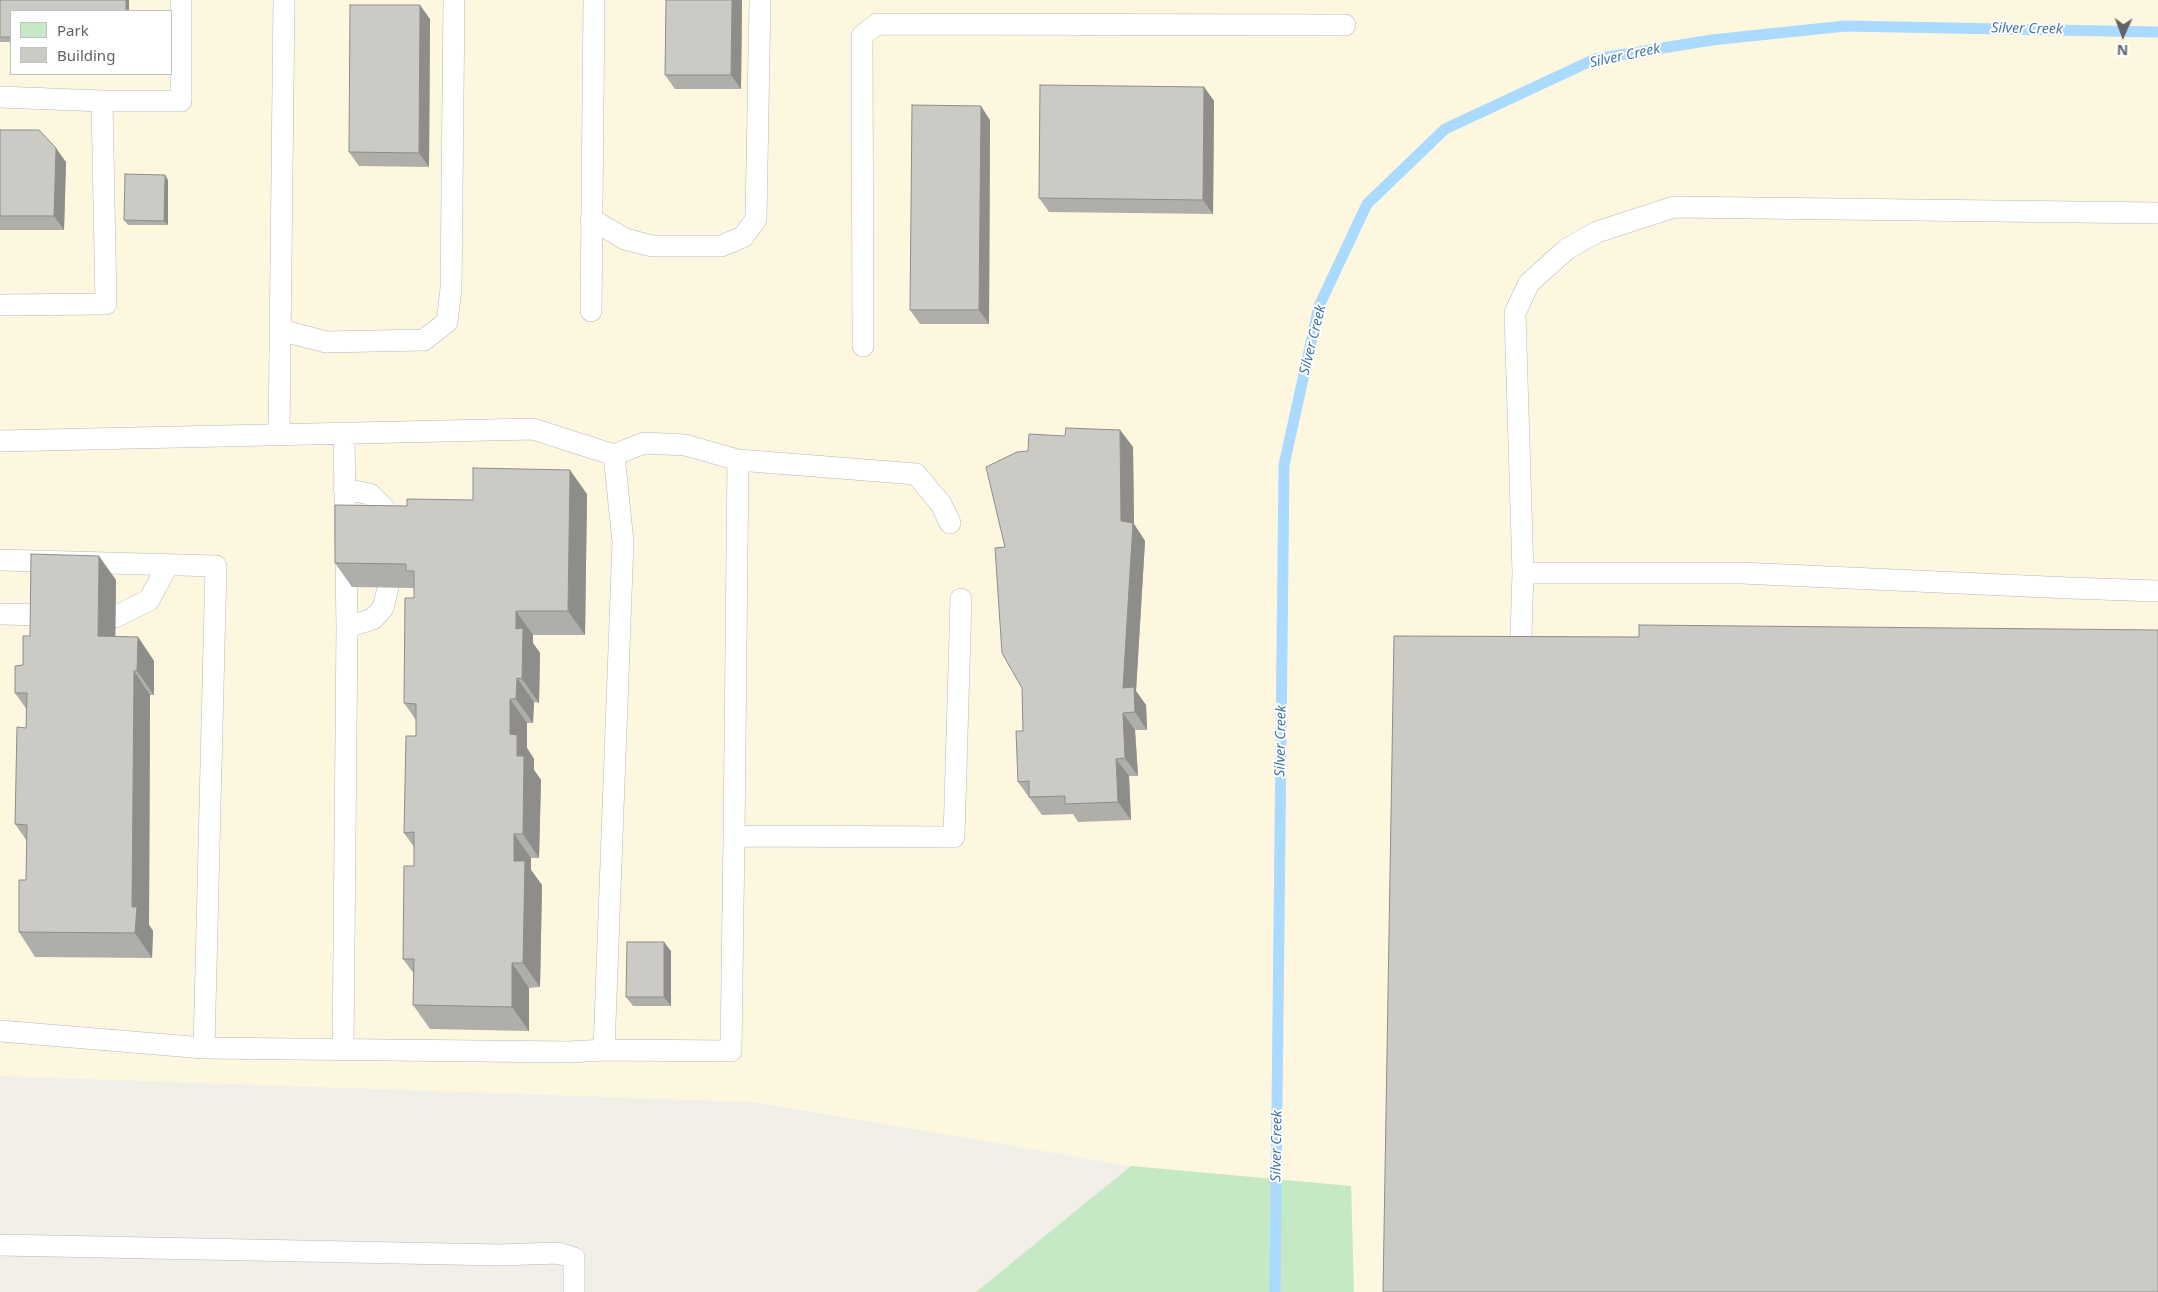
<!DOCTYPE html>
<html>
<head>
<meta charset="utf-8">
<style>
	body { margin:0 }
	#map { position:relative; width:2158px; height:1292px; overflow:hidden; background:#f1efe8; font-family:"Noto Sans",sans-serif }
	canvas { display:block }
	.legend { position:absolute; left:10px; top:10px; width:162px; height:65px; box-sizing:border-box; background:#fff; border:1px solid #bfc1c3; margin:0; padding:6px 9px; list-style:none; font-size:15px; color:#5f6368 }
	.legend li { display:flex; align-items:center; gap:10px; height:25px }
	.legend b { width:25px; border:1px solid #bfc1c3 }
	.north { position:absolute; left:2098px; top:10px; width:50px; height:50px; -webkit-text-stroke:4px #fff; paint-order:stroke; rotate:182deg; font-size:14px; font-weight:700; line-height:20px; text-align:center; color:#5f6368 }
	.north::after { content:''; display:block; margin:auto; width:18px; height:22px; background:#5f6368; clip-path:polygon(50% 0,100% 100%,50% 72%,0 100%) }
</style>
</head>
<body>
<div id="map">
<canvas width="2158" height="1292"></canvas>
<ul class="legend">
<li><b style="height:14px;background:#c5e8c5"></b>Park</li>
<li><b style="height:14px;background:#cccac5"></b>Building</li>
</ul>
<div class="north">N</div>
</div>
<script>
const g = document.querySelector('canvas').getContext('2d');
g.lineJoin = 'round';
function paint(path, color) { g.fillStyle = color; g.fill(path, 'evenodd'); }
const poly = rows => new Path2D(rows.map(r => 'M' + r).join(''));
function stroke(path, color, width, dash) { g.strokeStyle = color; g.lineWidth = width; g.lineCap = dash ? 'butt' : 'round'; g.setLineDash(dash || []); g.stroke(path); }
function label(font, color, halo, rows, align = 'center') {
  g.font = font + ' "Noto Sans",sans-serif'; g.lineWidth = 4; g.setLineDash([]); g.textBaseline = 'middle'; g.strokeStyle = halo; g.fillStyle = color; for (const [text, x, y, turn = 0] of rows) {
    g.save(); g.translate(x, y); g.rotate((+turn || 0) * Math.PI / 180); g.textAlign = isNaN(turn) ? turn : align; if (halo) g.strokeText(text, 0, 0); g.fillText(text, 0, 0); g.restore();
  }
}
paint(poly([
	[0,0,2158,0,2158,1292,1354,1292,1351,1186,1131,1166,753,1102,0,1076],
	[11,11,171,11,171,74,11,74]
]), '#fef7e0');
paint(poly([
	[1131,1166,1351,1186,1354,1292,976,1292]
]), '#c5e8c5');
stroke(poly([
	[1275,1292,1284,465,1319,306,1367,204,1445,129,1595,59,1712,40,1845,26,2158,32]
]), '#aadaff', 11);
const service = poly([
	[0,97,102,101,106,304,0,305],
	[102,101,181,101,181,0],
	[2158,213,1674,207,1597,232,1567,249,1529,283,1515,313,1523,573,1741,573,2069,588,2158,591],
	[591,219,625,239,652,246,721,246,743,237,756,219,760,0],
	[591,311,594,0],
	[280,330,326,342,424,340,447,322,451,289,454,0],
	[863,346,862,36,877,24,1345,25],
	[279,435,284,0],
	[0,441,533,429,614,455,623,542,604,1050,569,1052,204,1048,0,1031],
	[614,455,644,443,685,445,738,460,916,474,941,504,950,523],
	[738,460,734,836,954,837,961,599],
	[344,489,370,494,384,508,390,529],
	[0,560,216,566,204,1048],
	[0,614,47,615],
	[115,617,149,600,168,565],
	[347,627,373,619,383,608,388,588],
	[1520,665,1523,573],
	[343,1050,347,627,344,434],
	[604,1050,731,1051,734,836],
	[0,1245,500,1255,558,1253,574,1258,574,1292]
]);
stroke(service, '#b5b8bc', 22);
stroke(service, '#fff', 21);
paint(poly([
	[0,0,129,0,129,11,11,11,11,42,0,42],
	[742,0,741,89,675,89,665,75],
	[430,19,429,167,359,166,349,152],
	[1204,87,1214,101,1213,214,1049,212,1039,198],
	[990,120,989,324,920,324,910,310],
	[0,130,66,162,64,230,0,230],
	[168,180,168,225,128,225,124,220],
	[1120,430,1133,447,1134,524,1145,541,1136,691,1146,705,1147,730,1135,730,1138,776,1129,776,1131,820,1078,822,1073,814,1042,815,1018,782,1023,731,1022,688,1005,547,1028,451,1065,436],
	[587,494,585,635,533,635,533,643,540,653,539,703,534,702,533,723,527,723,527,748,534,759,534,770,541,780,539,858,531,858,531,870,542,885,540,987,529,988,529,1031,430,1029,413,1005,414,974,403,959,414,866,414,847,404,833,416,736,416,720,404,703,414,598,414,588,352,587,335,563,407,506,473,500],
	[116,580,115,637,138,637,154,661,154,695,150,695,149,925,153,931,152,958,35,957,19,932,26,880,27,841,15,824,26,728,27,710,15,693,23,665],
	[671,951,671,1006,633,1006,626,997]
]), '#afaea9');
paint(poly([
	[126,0,129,0,129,11,126,11],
	[732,0,742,0,741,89,731,75],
	[420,5,430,19,429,167,419,153],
	[1204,87,1214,101,1213,214,1203,200],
	[981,106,990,120,989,324,979,310],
	[56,148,66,162,64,230,54,216],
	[165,175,168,180,168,225,164,221],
	[1120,430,1133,447,1134,524,1145,541,1136,691,1146,705,1147,730,1135,712,1123,688],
	[570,470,587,494,585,635,568,611],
	[99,556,116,580,115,660,98,636],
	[516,611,533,635,533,643,540,653,539,703,522,679,516,629],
	[138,637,154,661,154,695,137,671],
	[134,671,150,695,149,925,153,931,152,958,135,933,132,907],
	[517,678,534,702,533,723,516,699],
	[510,699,527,723,527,748,534,759,534,770,541,780,539,858,523,834,517,756,510,734],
	[1123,713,1135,730,1138,776,1125,758],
	[1116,759,1129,776,1131,820,1118,802],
	[514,834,531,858,531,870,542,885,540,987,523,963,514,861],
	[664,942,671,951,671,1006,664,997],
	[512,963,529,988,529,1031,512,1007]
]), '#8f8d8a');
const building = poly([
	[0,0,126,0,126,11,11,11,11,37,0,37,0,0],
	[666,0,732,0,731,75,665,75,666,0],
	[350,5,420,5,419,153,349,152,350,5],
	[1040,85,1204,87,1203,200,1039,198,1040,85],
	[912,105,981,106,979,310,910,310,912,105],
	[0,130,39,130,56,148,54,216,0,216,0,130],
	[125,174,165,175,164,221,124,220,125,174],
	[1066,428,1120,430,1121,521,1133,523,1123,688,1134,687,1135,712,1123,713,1125,758,1116,759,1118,802,1065,804,1065,796,1029,797,1029,781,1018,782,1016,731,1023,731,1022,688,1002,653,995,548,1005,547,986,467,1017,452,1028,451,1029,434,1065,436,1066,428],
	[473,468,570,470,568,611,516,611,516,629,523,628,522,679,517,678,516,699,510,699,510,734,517,735,517,756,524,756,523,834,514,834,514,861,525,861,523,963,512,963,512,1007,413,1005,414,959,403,959,404,866,414,866,414,832,404,833,406,736,416,736,416,704,404,703,405,598,414,598,414,571,406,571,406,564,335,563,335,505,407,506,407,499,473,500,473,468],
	[31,554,99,556,98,636,138,637,137,671,134,671,132,907,137,907,135,933,19,932,19,880,26,880,27,825,15,824,17,727,26,728,27,693,15,693,15,666,23,665,23,636,30,636,31,554],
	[1639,625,2158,630,2158,1292,1383,1292,1394,636,1639,637,1639,625],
	[627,942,664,942,664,997,626,997,627,942]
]);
paint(building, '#cccac5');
stroke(building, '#8f8d8a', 1);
label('italic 14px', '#4174aa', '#fff', [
	["Silver Creek",2027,29,1],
	["Silver Creek",1625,56,-12],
	["Silver Creek",1313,340,-76],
	["Silver Creek",1281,741,-89],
	["Silver Creek",1277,1146,-89]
]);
</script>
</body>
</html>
